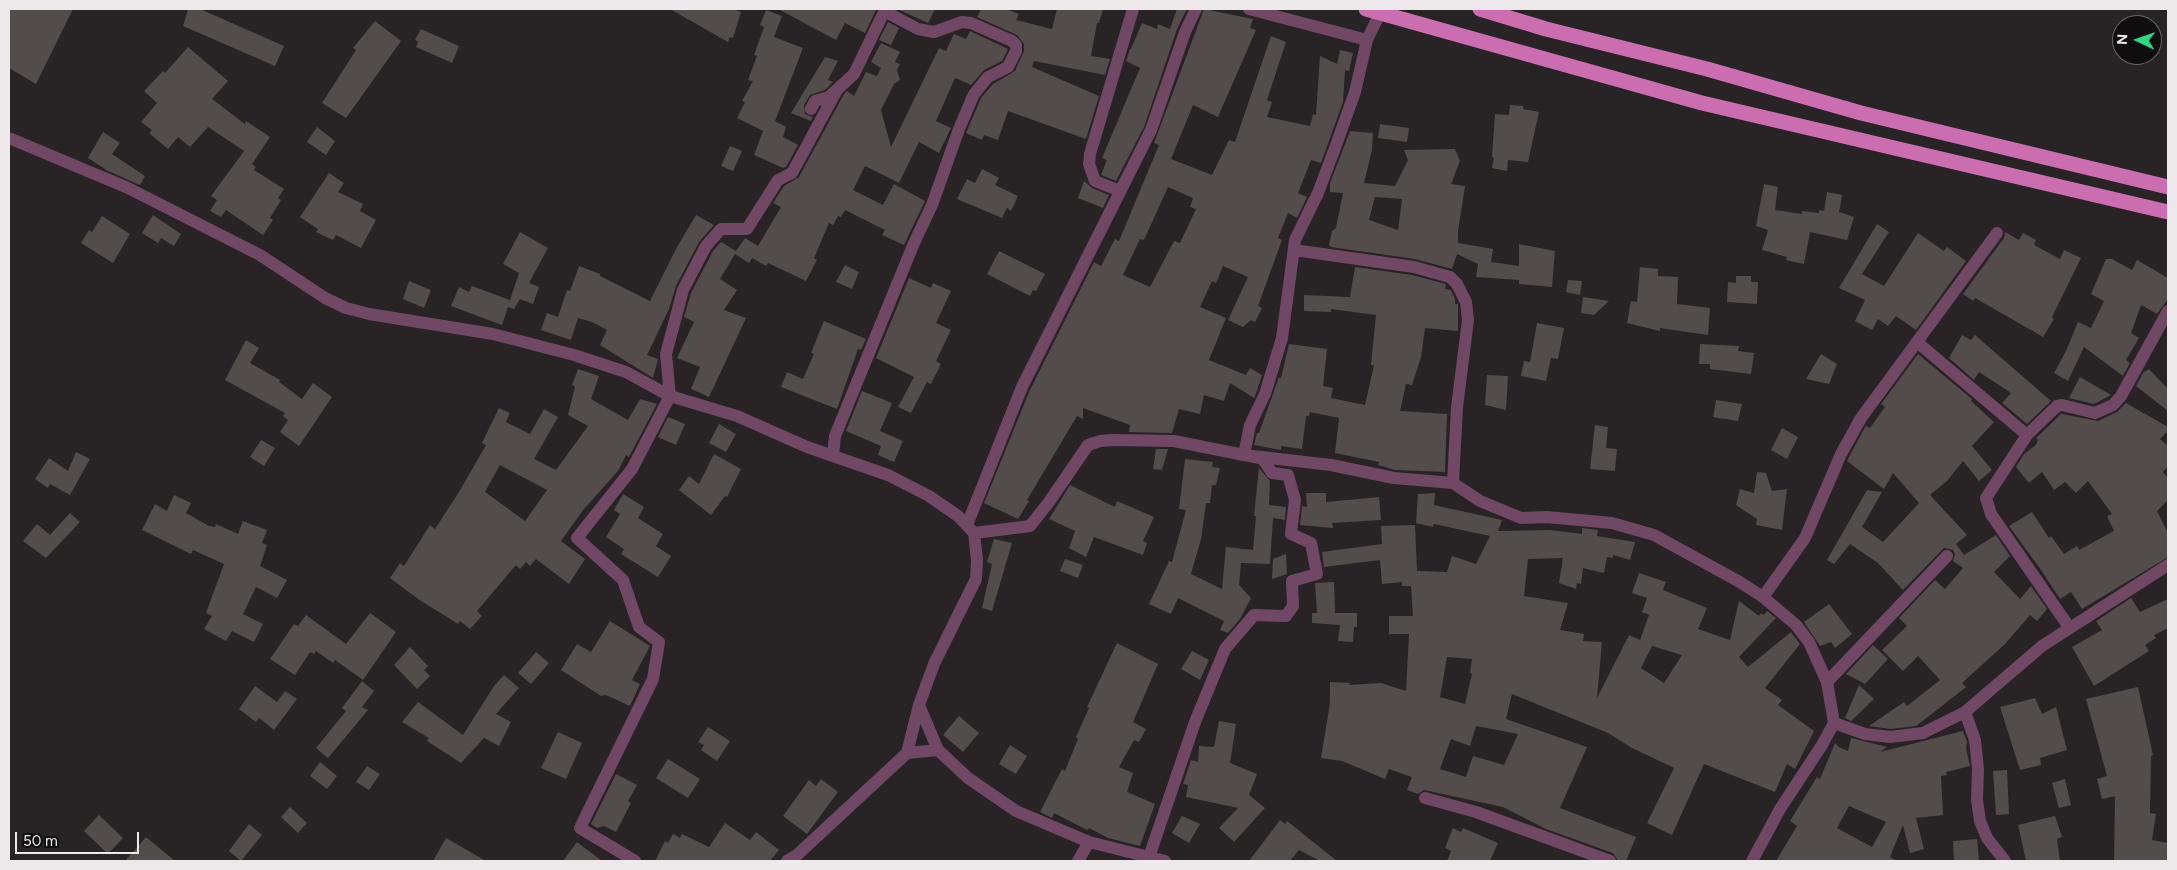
<!DOCTYPE html>
<html>
<head>
<meta charset="utf-8">
<style>
	body { margin:0 }
	#map { position:relative; width:2177px; height:870px; overflow:hidden; background:#282324; font-family:Figtree,sans-serif }
	canvas { display:block }
	.frame { position:absolute; inset:0; border:10px solid #ede9ea; pointer-events:none }
	.north { position:absolute; left:2112px; top:15px; width:50px; height:50px; box-sizing:border-box; background:#0f0d0d; border:1px solid #686565; border-radius:50%; rotate:273deg; font-size:14px; font-weight:700; line-height:20px; text-align:center; color:#ede9ea }
	.north::after { content:''; display:block; margin:auto; width:18px; height:22px; background:#2dd883; clip-path:polygon(50% 0,100% 100%,50% 72%,0 100%) }
	.scale { position:absolute; left:15px; top:832px; width:124px; height:22px; box-sizing:border-box; border:2px solid #ede9ea; border-top:0; padding-left:6px; font-size:15px; line-height:18px; white-space:nowrap; color:#ede9ea; -webkit-text-stroke:4px #0f0d0d; paint-order:stroke }
</style>
</head>
<body>
<div id="map">
<canvas width="2177" height="870"></canvas>
<div class="frame"></div>
<div class="north">N</div>
<div class="scale">50 m</div>
</div>
<script>
const g = document.querySelector('canvas').getContext('2d');
g.lineJoin = 'round';
function paint(path, color) { g.fillStyle = color; g.fill(path, 'evenodd'); }
const poly = rows => new Path2D(rows.map(r => 'M' + r).join(''));
function stroke(path, color, width, dash) { g.strokeStyle = color; g.lineWidth = width; g.lineCap = dash ? 'butt' : 'round'; g.setLineDash(dash || []); g.stroke(path); }
paint(poly([
	[9,9,73,9,36,84,9,68],
	[188,9,200,9,284,46,275,66,183,26],
	[670,9,733,9,741,12,733,38,730,37,728,42],
	[778,9,872,9,876,10,865,33,845,23,836,40],
	[897,9,935,9,928,23],
	[981,9,1006,9,1019,14,1016,20,1052,29,1057,9,1103,9,1099,23,1097,23,1091,56,1110,59,1105,75,1034,61,1032,67,1099,96,1086,139,1008,111,998,140,984,135,982,140,966,133,981,98,993,84,1015,71,1024,51,1024,44,1017,35,977,17],
	[1177,9,1187,9,1177,29,1144,127,1116,181,1101,175,1107,160,1102,158,1140,68,1126,61,1130,49,1131,49,1142,23,1157,29,1158,24,1170,29],
	[1204,9,1253,19,1250,28,1256,30,1218,117,1193,105,1171,159,1212,175,1229,140,1235,142,1271,36,1286,42,1267,100,1272,102,1267,117,1310,126,1313,114,1316,115,1320,56,1337,64,1340,50,1353,53,1349,71,1345,70,1343,102,1321,163,1311,160,1298,193,1307,197,1297,218,1288,213,1278,238,1282,240,1258,306,1262,308,1255,322,1251,320,1243,327,1228,320,1248,277,1223,266,1216,283,1212,281,1200,307,1226,318,1209,360,1246,375,1250,368,1262,375,1257,391,1254,398,1230,383,1224,401,1204,395,1200,414,1179,409,1172,433,1129,432,1130,425,1083,408,1083,419,1077,416,1027,500,1029,501,1018,519,984,503,1029,392,1094,262,1101,266,1115,239,1119,241,1159,145,1154,143],
	[1168,187,1193,198,1190,207,1196,209,1180,243,1174,241,1150,287,1123,275,1140,239,1143,240,1145,238],
	[766,10,782,16,774,37,803,48,775,121,786,127,783,137,798,145,786,167,783,168,754,155,763,131,737,118,745,102,742,101,753,81,748,80,757,56,754,55,764,27,760,25],
	[375,21,401,41,346,118,322,103,356,50,353,48],
	[888,22,899,28,891,45,879,40],
	[421,29,459,46,452,63,416,47,418,42,415,40],
	[970,31,1008,49,1002,61,984,70,971,85,955,78,936,121,951,128,939,153,919,142,899,183,865,166,853,190,883,205,894,184,925,201,904,245,882,235,885,230,845,210,841,217,838,216,833,225,829,223,814,258,817,260,806,281,768,263,766,266,752,258,749,263,735,254,720,279,737,290,724,310,746,318,709,397,691,389,700,367,677,358,694,322,684,317,691,293,713,251,721,242,736,251,745,238,758,246,781,207,773,203,784,186,799,177,844,94,847,91,854,96,866,72,877,76,881,68,871,62,881,43,900,52,895,62,900,64,897,70,900,80,894,84,881,110,891,147,939,48,946,51,954,34,966,39],
	[188,47,228,81,212,99,245,124,246,121,270,137,252,164,256,167,254,170,284,189,278,198,281,200,270,218,273,220,263,235,226,210,221,217,210,211,217,200,211,196,244,151,208,127,190,147,178,137,168,149,149,133,152,130,141,122,157,103,144,91,163,71,165,73],
	[825,57,838,61,828,80,833,82,825,90,810,95,804,105,805,114,813,117,811,121,791,113],
	[1510,105,1523,106,1523,109,1539,112,1528,162,1508,160,1507,171,1492,168,1494,158,1492,157,1495,114,1509,115],
	[1380,124,1409,128,1407,142,1378,138],
	[317,127,335,141,326,155,307,142],
	[1350,131,1373,133,1372,150,1364,183,1395,186,1408,160,1404,150,1455,149,1460,161,1451,184,1465,186,1458,231,1458,243,1493,249,1491,262,1519,266,1519,244,1555,251,1552,287,1519,284,1519,280,1476,277,1478,264,1457,254,1452,269,1415,259,1331,247,1329,245,1332,231,1336,228,1343,193,1330,192,1330,183],
	[1375,197,1402,199,1398,230,1369,220],
	[103,132,120,143,112,154,145,176,140,185,108,171,88,158],
	[730,146,742,151,733,171,721,166],
	[982,169,999,178,995,185,1018,196,1011,211,1007,208,1002,218,957,199,967,179,975,183],
	[329,173,344,183,338,192,363,204,360,211,376,220,361,248,336,235,333,240,316,232,318,229,300,217],
	[1084,181,1092,188,1109,195,1103,208,1078,198],
	[1764,184,1778,187,1775,210,1802,214,1802,211,1819,213,1819,210,1824,211,1827,192,1842,195,1839,212,1854,217,1847,240,1810,232,1804,264,1786,260,1787,257,1762,250,1768,230,1756,226],
	[153,215,181,234,174,246,161,238,158,243,142,233],
	[696,215,714,225,699,242,676,286,669,309,647,355,658,359,653,378,600,345,607,330,592,322,578,318,571,340,541,330,547,313,558,317,567,290,570,291,579,266,600,274,600,276,650,301,677,247],
	[102,216,130,234,113,263,81,243,89,230,92,232],
	[1877,224,1889,232,1862,274,1884,286,1918,233,1944,251,1947,247,1966,261,1916,330,1896,316,1888,326,1878,319,1872,330,1855,321,1865,300,1839,288],
	[520,232,548,248,529,283,539,287,533,304,520,299,514,309,508,307,502,325,451,306,459,287,469,292,472,286,510,300,519,273,503,264],
	[2005,232,2019,240,2023,233,2036,240,2034,245,2060,259,2064,250,2081,258,2052,317,2054,319,2043,337,1975,298,1973,301,1963,294,2004,238],
	[999,251,1045,274,1036,291,1033,290,1030,296,987,274],
	[2106,259,2112,259,2132,270,2137,260,2168,278,2168,299,2157,314,2141,305,2131,333,2139,338,2126,360,2130,363,2123,376,2084,347,2068,381,2054,373,2066,351,2078,322,2091,328,2104,301,2091,294],
	[845,265,859,272,852,289,836,282],
	[1355,267,1412,275,1446,284,1445,289,1451,290,1455,299,1455,304,1458,304,1458,331,1425,328,1421,357,1412,385,1406,384,1400,411,1447,414,1445,472,1395,470,1378,465,1379,462,1335,453,1339,418,1310,412,1309,416,1306,416,1302,449,1281,446,1281,450,1254,445,1257,433,1259,433,1279,377,1281,378,1289,344,1327,349,1323,386,1333,388,1331,398,1365,405,1374,365,1371,365,1376,315,1331,309,1331,312,1304,311,1304,295,1350,297],
	[1640,267,1658,269,1658,276,1678,277,1677,304,1710,308,1708,335,1660,328,1660,331,1627,323,1631,301,1637,302],
	[1736,276,1751,276,1751,282,1758,282,1757,304,1727,302,1728,282,1736,283],
	[909,278,931,288,933,283,951,291,936,323,951,330,936,361,941,364,931,384,927,382,911,413,898,407,914,377,876,358],
	[1568,280,1582,281,1580,295,1566,292],
	[409,281,431,290,424,308,403,299],
	[1583,297,1609,301,1594,315,1581,313],
	[824,321,866,339,861,350,858,349,837,409,781,387,787,372,803,379,814,354,811,353],
	[1537,323,1564,328,1558,359,1551,358,1546,381,1521,376,1524,361,1530,362],
	[1962,335,1971,340,1975,335,2051,401,2027,424,2002,403,2011,393,1979,372,1974,380,1949,358],
	[246,340,259,348,250,363,280,380,279,382,302,399,313,383,332,397,299,446,280,432,288,420,283,416,285,413,225,380],
	[1700,344,1739,346,1738,351,1754,353,1751,374,1710,369,1710,364,1699,364],
	[1821,354,1837,364,1829,384,1806,379],
	[1918,354,1972,399,1971,401,1994,422,1972,446,1992,470,1979,481,1963,461,1947,481,1930,495,1967,535,1956,544,1964,555,1996,535,2010,556,1994,572,2020,599,2031,586,2047,609,2037,621,2030,615,2005,644,1962,683,1966,687,1933,713,1916,726,1890,729,1869,726,1904,702,1907,706,1940,680,1918,656,1903,671,1882,650,1907,626,1899,618,1935,580,1945,589,1963,568,1953,561,1955,554,1953,550,1944,548,1903,590,1878,563,1850,544,1834,564,1827,560,1867,490,1882,492,1862,527,1883,542,1919,503,1893,473,1884,489,1847,461,1865,427,1866,426,1870,428,1885,407,1881,404],
	[578,369,599,376,591,399,628,420,640,399,657,404,629,457,626,455,618,471,584,509,561,541,585,559,569,584,536,559,530,566,526,562,520,569,516,565,477,611,482,616,470,629,460,621,458,624,418,599,390,578,400,563,404,566,430,525,435,529,459,492,486,445,482,443,499,408,510,413,506,422,530,434,544,409,558,417,534,459,556,470,588,426,568,415,575,387,572,385],
	[500,465,547,490,525,521,485,492],
	[2149,369,2168,389,2168,411,2136,386,2143,373],
	[1487,375,1508,376,1506,410,1485,405],
	[2080,377,2111,395,2094,404,2069,398],
	[862,391,892,403,880,431,903,441,894,462,878,455,881,446,846,431],
	[1716,400,1742,404,1738,421,1713,417],
	[2126,403,2168,427,2168,431,2160,439,2168,446,2168,466,2163,472,2168,478,2168,500,2157,511,2168,533,2168,557,2082,609,2071,592,2060,599,2041,570,2009,526,2032,512,2049,538,2051,536,2064,554,2077,546,2079,550,2114,531,2107,516,2112,514,2088,481,2076,493,2065,482,2054,490,2042,472,2029,483,2016,467,2024,454,2036,445,2038,440,2036,438,2061,414,2098,421,2117,412],
	[668,417,685,424,676,445,658,437],
	[719,424,736,434,726,452,709,443],
	[1595,425,1608,427,1606,448,1617,449,1615,471,1590,469],
	[1782,428,1798,437,1787,459,1771,450],
	[261,440,275,448,264,466,250,457],
	[1156,449,1168,449,1162,470,1153,469],
	[76,452,90,459,70,495,50,484,48,488,35,479,49,458,68,471],
	[714,454,741,469,727,497,725,496,711,515,679,490,689,476,699,484],
	[1185,459,1213,462,1212,467,1220,468,1216,485,1212,485,1210,503,1206,503,1201,539,1191,574,1222,589,1226,547,1253,550,1256,516,1254,516,1259,468,1270,481,1269,505,1286,507,1285,520,1273,518,1270,564,1241,563,1239,585,1251,598,1240,619,1228,633,1220,630,1224,621,1178,598,1171,614,1149,604,1169,561,1172,562,1186,510,1179,509],
	[1757,472,1766,473,1772,491,1787,489,1782,530,1756,525,1757,519,1736,505,1740,489,1754,493],
	[1070,485,1115,507,1117,501,1154,517,1143,541,1147,543,1143,555,1094,537,1086,557,1069,548,1075,531,1049,519],
	[1306,493,1326,493,1326,502,1379,497,1381,520,1332,523,1333,528,1300,525,1302,506,1307,507],
	[1435,493,1434,505,1502,520,1498,531,1550,530,1582,534,1582,528,1598,530,1597,536,1635,542,1630,560,1613,555,1613,558,1607,557,1604,573,1583,568,1581,584,1577,583,1576,589,1559,583,1563,558,1528,559,1524,596,1568,603,1560,630,1584,634,1583,641,1602,642,1597,698,1629,635,1640,640,1649,615,1642,612,1647,598,1632,593,1639,573,1666,582,1663,590,1707,608,1698,629,1730,640,1739,601,1759,616,1761,613,1764,615,1767,611,1776,618,1739,657,1748,667,1791,632,1800,644,1765,688,1782,700,1778,705,1814,731,1795,769,1787,764,1775,792,1704,764,1672,835,1647,823,1674,768,1632,748,1608,733,1512,694,1506,719,1587,747,1560,808,1636,837,1626,861,1618,861,1613,853,1546,829,1503,807,1424,790,1418,794,1407,790,1412,777,1389,769,1385,779,1342,761,1321,758,1330,703,1330,682,1350,683,1349,685,1381,683,1406,691,1409,634,1389,634,1389,616,1413,616,1411,586,1402,586,1402,582,1382,584,1380,560,1324,567,1322,552,1382,544,1381,526,1415,525,1417,571,1447,572,1452,556,1476,564,1490,536,1434,524,1433,527,1416,523,1418,494],
	[1652,646,1682,655,1664,683,1641,668],
	[1447,657,1472,659,1470,673,1472,674,1465,704,1440,697],
	[1476,726,1518,734,1504,765,1473,756,1466,777,1440,769,1451,739,1470,746],
	[623,494,644,507,638,518,663,534,656,546,671,556,658,577,621,554,624,549,606,537,620,514,614,510],
	[174,495,191,503,186,513,209,526,215,527,216,524,238,534,243,521,267,530,262,543,267,545,260,566,287,580,277,598,256,587,243,614,263,624,254,642,232,631,226,641,204,629,212,616,206,613,224,564,193,550,191,554,142,530,155,504,167,511],
	[70,513,80,522,46,558,23,541,37,524,50,535],
	[994,539,1012,543,992,611,982,608,992,564,987,562],
	[1286,554,1287,574,1272,579,1273,559],
	[1065,559,1083,565,1078,578,1060,571],
	[1334,582,1335,613,1357,613,1357,627,1354,627,1353,642,1338,641,1340,625,1312,623,1312,613,1317,613,1315,583],
	[2131,598,2140,612,2168,599,2168,628,2154,635,2156,638,2145,645,2149,651,2094,686,2072,647,2102,630,2096,621],
	[1829,604,1852,634,1835,648,1831,642,1820,646,1804,622],
	[370,613,396,632,363,680,335,660,333,663,316,651,314,654,310,652,295,675,270,659,294,624,298,626,306,615,346,644],
	[610,621,650,646,632,680,640,684,630,706,606,695,601,696,561,670,577,644,591,652],
	[1117,643,1158,664,1133,722,1146,729,1139,742,1134,740,1119,767,1133,773,1127,792,1155,804,1140,846,1108,838,1089,828,1087,830,1054,813,1052,818,1040,812,1062,769,1065,771,1078,739,1076,737,1089,708,1087,707],
	[1873,645,1888,659,1865,684,1846,674],
	[410,647,428,666,424,670,430,676,417,689,394,665],
	[1192,651,1209,660,1200,680,1181,669],
	[536,652,549,663,531,684,518,673],
	[504,675,519,688,496,714,511,722,499,746,484,738,461,763,427,741,429,738,402,722,418,702,463,735,494,686],
	[362,681,374,691,362,707,368,710,328,758,316,748,346,711,342,708],
	[1859,685,1874,699,1851,721,1845,718],
	[255,686,277,702,285,691,297,699,274,730,259,718,256,722,239,709],
	[2138,687,2153,755,2151,756,2150,813,2156,814,2152,840,2168,843,2168,861,2114,861,2115,796,2102,799,2097,779,2107,776,2086,699],
	[2035,698,2042,714,2056,707,2067,750,2040,758,2041,765,2020,770,2000,707],
	[959,716,979,733,963,752,943,735],
	[1219,721,1236,724,1230,763,1257,774,1249,795,1265,808,1234,842,1219,828,1238,808,1186,797,1188,785,1183,784,1191,760,1198,762,1199,746,1214,747],
	[708,727,730,741,717,761,701,750,704,745,698,742],
	[1963,731,1967,742,1966,748,1970,766,1946,772,1947,775,1941,776,1943,815,1916,818,1924,849,1910,853,1903,825,1890,857,1897,861,1776,861,1797,826,1790,821,1817,777,1820,779,1835,743,1839,747,1848,751,1851,738,1887,747,1880,752],
	[1849,806,1886,822,1872,847,1837,828],
	[558,732,582,743,566,779,541,768],
	[1010,745,1027,756,1016,774,999,764],
	[668,759,700,779,688,798,656,778],
	[320,762,337,776,327,789,310,776],
	[367,766,380,774,369,790,356,782],
	[2007,770,2009,814,1996,815,1993,771],
	[616,774,637,785,628,801,631,803,616,832,604,826,597,828,591,824],
	[821,779,838,792,807,834,783,816,809,780,816,786],
	[2065,779,2071,805,2059,808,2052,783],
	[290,807,307,823,298,833,281,817],
	[99,815,123,838,108,854,84,831],
	[1182,816,1200,824,1189,843,1172,833],
	[2055,816,2062,837,2057,839,2060,861,2026,861,2018,825],
	[1280,820,1285,824,1287,821,1337,861,1320,861,1299,850,1290,861,1249,861],
	[725,823,750,840,756,832,779,850,770,861,655,861,665,841,668,843,673,834,680,838,682,834,709,847],
	[249,824,262,835,241,861,229,851],
	[1453,828,1461,832,1463,828,1498,843,1490,861,1447,861,1451,851,1445,848],
	[146,837,175,861,125,861],
	[446,838,486,861,433,861],
	[1977,839,1979,861,1954,861,1953,841],
	[577,842,602,861,563,861]
]), '#524d4b');
stroke(poly([
	[1249,9,1367,40],
	[811,109,815,101,829,97,854,74,883,14,886,12,918,29,934,32,962,22,971,23,1012,41,1016,45,1016,51,1008,67,988,77,974,94,959,129,932,205,914,243,835,436,833,455],
	[9,138,128,188,260,255,325,298,346,308,369,314,493,334,574,355,626,372,670,396,737,416,807,447,888,475,929,496,958,516,974,533,977,560,976,579,934,664,919,705,938,750,968,778,1016,811,1089,842,1165,861],
	[1120,191,1095,181,1089,164,1090,154,1133,9],
	[1294,250,1414,267,1450,277,1457,284,1466,302,1468,320,1457,407,1453,483],
	[1917,342,2027,435],
	[967,525,1022,387,1151,130,1185,32,1196,9],
	[974,533,1030,526,1049,502,1088,445,1100,441,1112,440,1174,441,1244,455,1331,465,1394,478,1453,483,1480,501,1521,518,1546,517,1612,523,1654,535,1738,581,1763,597,1796,625,1809,642,1827,682,1834,723,1822,745,1780,809,1752,861],
	[1763,597,1805,538,1841,454,1861,418,1997,233],
	[2069,627,1991,514,1986,498,2027,435,2057,406,2062,405,2095,413,2113,405,2121,396,2168,311],
	[1827,682,1947,556],
	[1965,712,1975,740,1978,769,1977,800,1980,821,1987,838,2005,861],
	[1834,723,1865,734,1890,737,1923,733,1965,712,2042,646,2168,565],
	[907,753,938,750],
	[1425,798,1476,812,1610,861],
	[1149,857,1195,722,1225,649,1254,615,1286,616,1293,606,1292,581,1317,574,1311,543,1291,534,1295,500,1288,475,1272,473,1263,459,1244,455,1250,425,1265,394,1282,338,1295,240,1318,193,1335,148,1355,92,1367,40,1380,13],
	[635,861,580,828,653,679,659,642,639,627,623,580,577,538,632,469,670,396,666,354,683,290,706,246,721,229,747,229,778,180,792,173,837,90],
	[787,861,797,855,907,753,919,705],
	[1078,861,1089,842]
]), '#704864', 12);
stroke(poly([
	[1366,9,1702,103,2168,212],
	[1480,9,1546,29,1707,69,1861,113,2168,187]
]), '#ca6eb0', 15);
</script>
</body>
</html>
